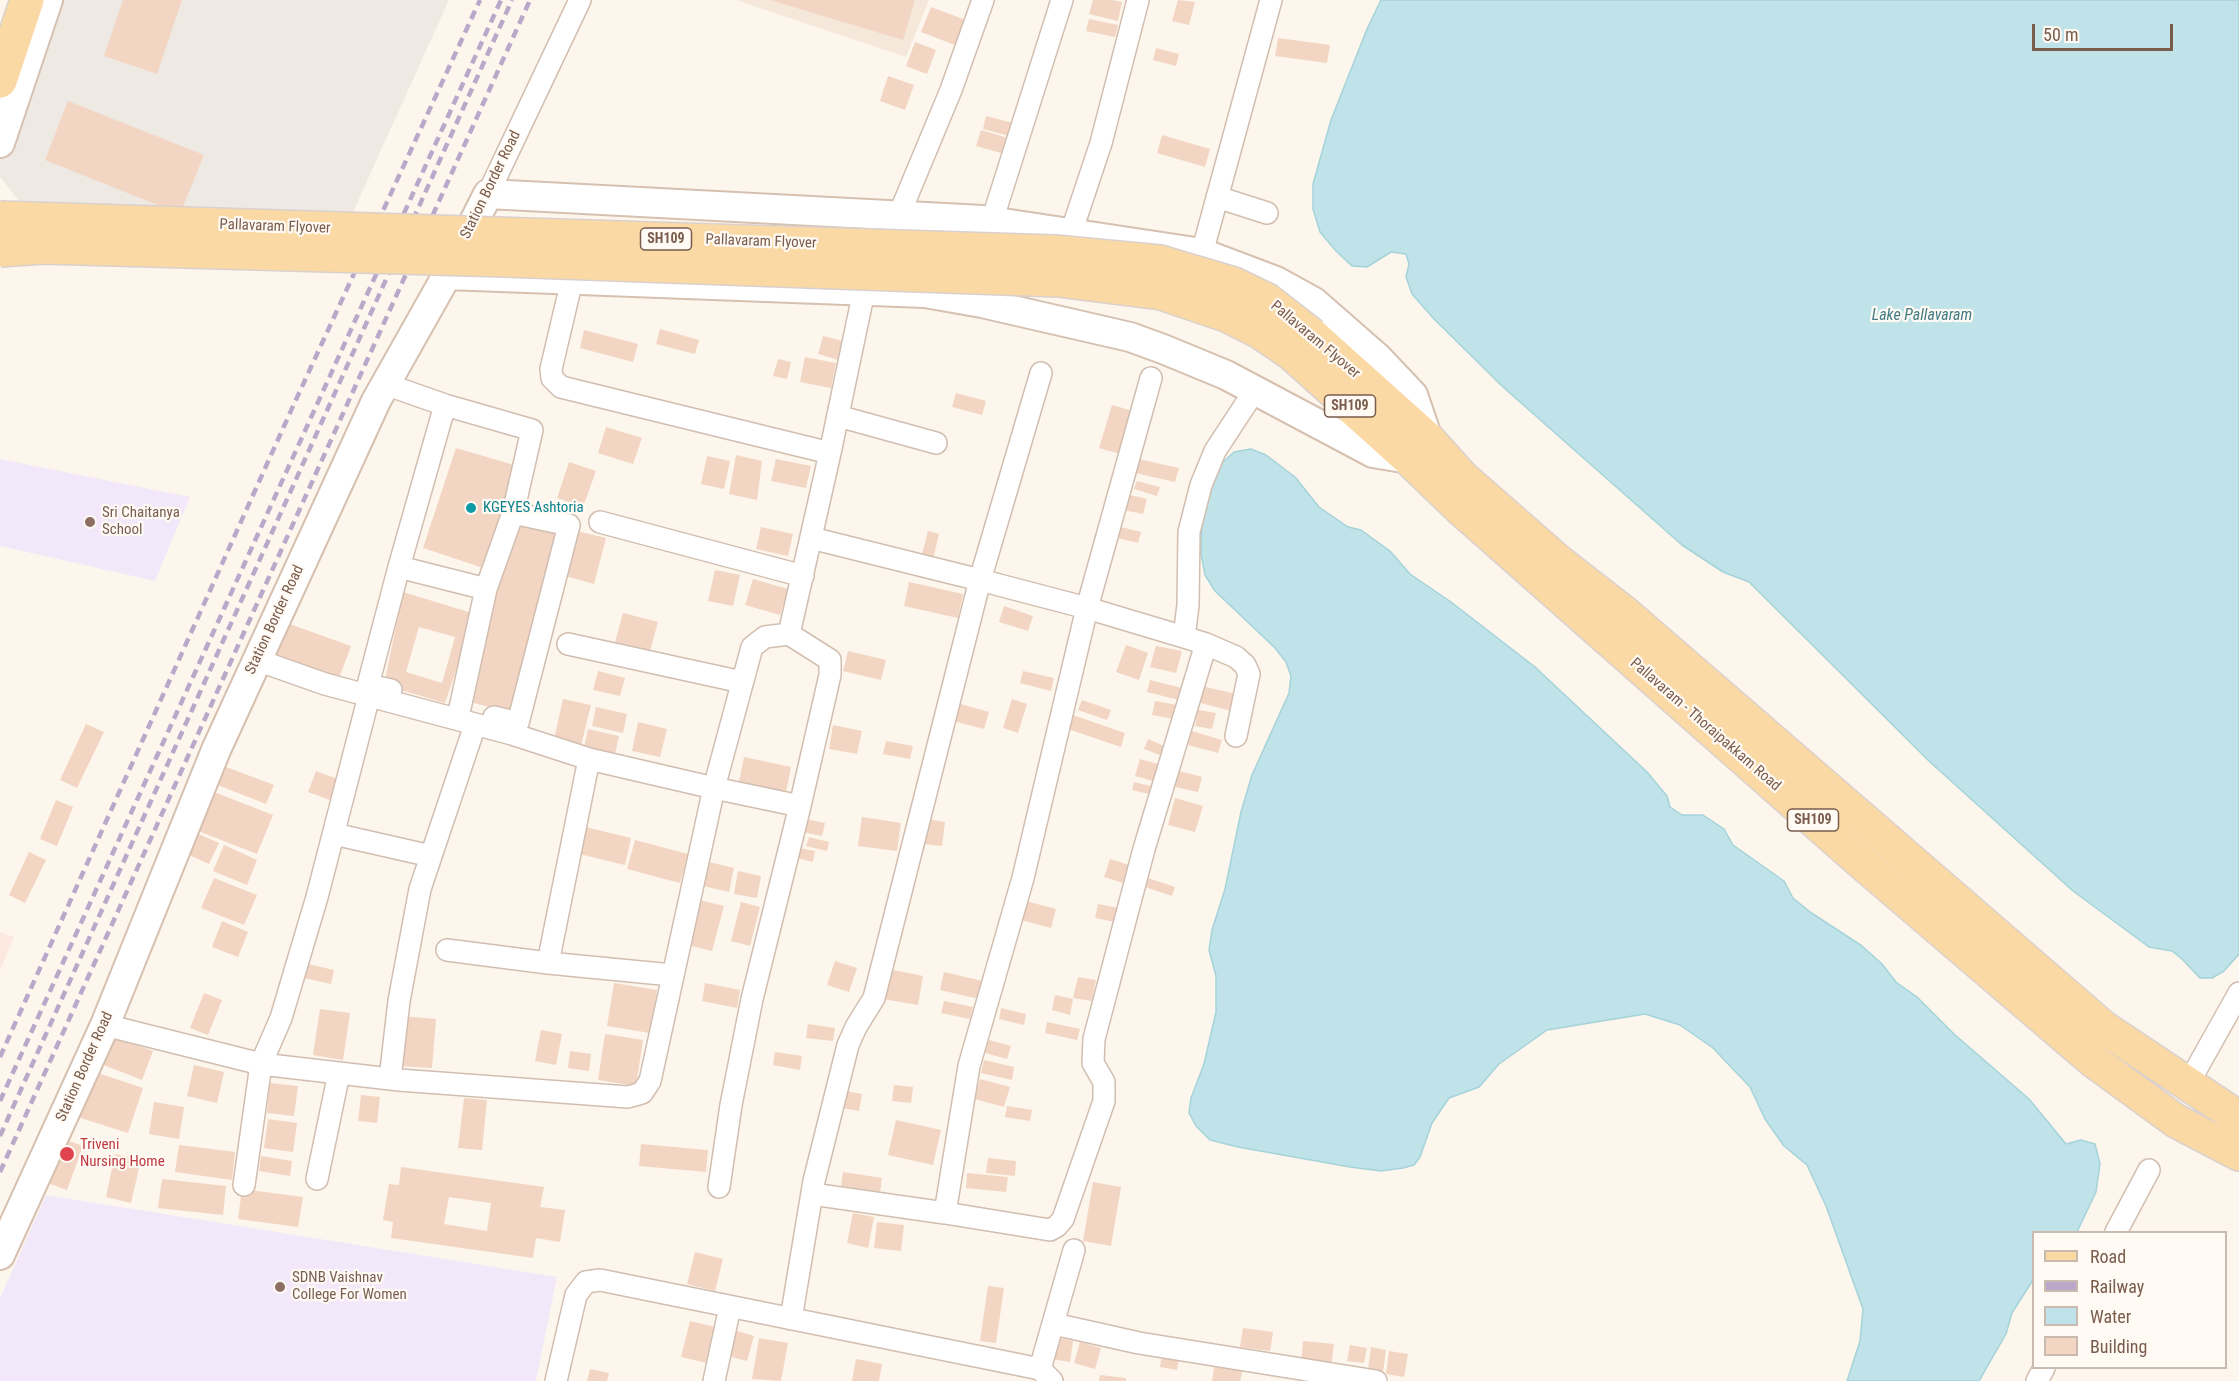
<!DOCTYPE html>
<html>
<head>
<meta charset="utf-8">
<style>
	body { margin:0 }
	#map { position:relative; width:2239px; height:1381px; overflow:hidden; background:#fdf6ec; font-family:"Roboto Condensed",sans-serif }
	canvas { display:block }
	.legend { position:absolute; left:2032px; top:1231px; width:195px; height:138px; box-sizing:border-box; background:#fffaf3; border:2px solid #cabbb1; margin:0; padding:8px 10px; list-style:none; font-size:18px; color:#7a5c4d }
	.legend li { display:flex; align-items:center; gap:12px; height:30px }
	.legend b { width:30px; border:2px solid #cabbb1 }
	.scale { position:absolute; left:2032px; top:24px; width:141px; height:27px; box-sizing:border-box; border:3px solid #7a5c4d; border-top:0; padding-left:8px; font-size:18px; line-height:21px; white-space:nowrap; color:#7a5c4d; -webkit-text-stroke:4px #fffaf3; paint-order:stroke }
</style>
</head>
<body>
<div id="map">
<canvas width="2239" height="1381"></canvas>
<ul class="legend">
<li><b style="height:8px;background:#fbd9a5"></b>Road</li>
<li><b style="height:8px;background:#b9a8c9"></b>Railway</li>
<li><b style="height:16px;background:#bfe3e8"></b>Water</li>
<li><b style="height:16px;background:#f3d5c3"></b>Building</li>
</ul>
<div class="scale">50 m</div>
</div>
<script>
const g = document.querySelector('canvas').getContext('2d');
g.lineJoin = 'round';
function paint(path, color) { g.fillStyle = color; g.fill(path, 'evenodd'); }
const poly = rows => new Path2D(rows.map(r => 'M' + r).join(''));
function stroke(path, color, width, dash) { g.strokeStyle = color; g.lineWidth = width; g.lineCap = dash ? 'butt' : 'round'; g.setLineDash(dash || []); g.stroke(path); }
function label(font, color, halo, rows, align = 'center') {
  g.font = font + ' "Roboto Condensed",sans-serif'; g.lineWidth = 4.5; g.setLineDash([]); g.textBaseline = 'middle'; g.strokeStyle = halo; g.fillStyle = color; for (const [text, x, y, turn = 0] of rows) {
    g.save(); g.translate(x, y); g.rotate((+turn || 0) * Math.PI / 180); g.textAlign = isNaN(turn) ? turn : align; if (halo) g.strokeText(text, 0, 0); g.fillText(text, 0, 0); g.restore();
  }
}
paint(poly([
	[736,0,929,0,906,57]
]), '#f5e8da');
paint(poly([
	[0,932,14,937,0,970]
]), '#fde8e0');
paint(poly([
	[52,0,449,0,353,212,71,205,19,201,0,177,0,157]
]), '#efe9e4');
paint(poly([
	[0,459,190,497,155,581,0,546],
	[46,1195,557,1277,536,1381,0,1381,0,1298]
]), '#f3e8fa');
const water = poly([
	[1381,0,2239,0,2239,954,2224,971,2212,978,2200,978,2182,959,2172,951,2149,947,2073,891,1930,762,1749,582,1723,572,1682,545,1503,387,1434,319,1412,294,1406,277,1409,264,1406,254,1391,252,1367,267,1352,266,1336,251,1320,232,1313,209,1313,184,1331,120,1367,29,1381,0],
	[1251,449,1266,455,1295,477,1319,507,1348,527,1361,530,1390,551,1410,574,1451,602,1535,667,1647,772,1667,796,1670,807,1682,815,1703,815,1724,829,1733,845,1784,881,1793,898,1810,912,1862,946,1882,964,1896,982,1917,997,1954,1034,2029,1099,2066,1144,2081,1140,2095,1144,2100,1164,2096,1192,2077,1232,2034,1232,2033,1280,2012,1313,2006,1334,1979,1381,1847,1381,1860,1341,1863,1309,1826,1206,1807,1165,1784,1146,1765,1119,1750,1087,1713,1048,1680,1025,1645,1014,1547,1030,1499,1064,1479,1087,1449,1098,1432,1123,1420,1157,1414,1165,1403,1168,1381,1171,1350,1167,1238,1147,1210,1140,1196,1126,1189,1113,1191,1098,1204,1064,1216,1012,1216,976,1209,950,1212,930,1225,889,1241,812,1252,775,1289,693,1291,676,1286,662,1275,648,1215,591,1205,575,1201,554,1202,522,1211,485,1223,462,1234,452,1251,449]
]);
paint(water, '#bfe3e8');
stroke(water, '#a5d3da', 1.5);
paint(poly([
	[123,0,182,0,157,74,104,56],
	[770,0,915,0,903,40],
	[1093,0,1113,0,1122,2,1118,21,1089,14],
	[1178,0,1195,2,1189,25,1172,21],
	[931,7,971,22,960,47,921,32],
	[1089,19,1118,25,1115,37,1086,31],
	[1278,38,1330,45,1327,63,1275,56],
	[915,42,936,50,927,74,906,66],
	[1156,48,1179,54,1176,66,1153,60],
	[888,76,914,85,905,110,880,101],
	[68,101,204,155,180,214,45,160],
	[986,116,1017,124,1013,137,983,129],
	[981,130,1012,139,1008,155,976,146],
	[1162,135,1210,149,1205,167,1157,153],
	[660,329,699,340,695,354,656,344],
	[584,330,638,344,633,362,580,348],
	[823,336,843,341,838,360,818,354],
	[805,357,836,363,831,388,800,382],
	[778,359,791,362,787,379,773,376],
	[956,393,986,401,982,415,952,407],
	[1112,405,1133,411,1120,454,1099,448],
	[606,427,642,438,633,464,598,453],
	[456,448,521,467,483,568,423,548],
	[736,455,762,461,757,500,729,494],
	[707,456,730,461,724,489,701,484],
	[1134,458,1179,468,1175,482,1131,472],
	[776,459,811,466,806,488,771,481],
	[569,462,596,471,583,507,557,498],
	[1137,481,1160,487,1157,496,1134,489],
	[1126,494,1147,499,1143,514,1123,510],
	[516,520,563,533,514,714,467,701],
	[1117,526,1141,532,1138,543,1114,537],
	[761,527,793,534,788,556,756,549],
	[573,530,606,538,594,584,562,575],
	[928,531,939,534,932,564,920,562],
	[715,570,740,575,733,606,708,601],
	[753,579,788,589,780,615,745,605],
	[909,582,963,594,958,618,904,606],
	[403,592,475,614,445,703,384,685],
	[419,627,455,637,442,683,406,672],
	[1004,606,1033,616,1028,631,999,622],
	[623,613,658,622,650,651,615,642],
	[284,622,351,646,338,681,270,657],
	[1126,645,1148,653,1139,680,1116,672],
	[1156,646,1182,651,1176,673,1150,667],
	[848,651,886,660,881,680,843,671],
	[598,671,625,678,620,696,593,690],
	[1023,671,1054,678,1051,691,1020,683],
	[1150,680,1182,688,1179,700,1147,692],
	[1197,685,1236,694,1231,711,1193,701],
	[563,699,591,705,580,750,553,744],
	[1012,699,1027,704,1018,733,1003,728],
	[1082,700,1111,710,1107,720,1078,710],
	[1155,701,1177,705,1174,719,1152,715],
	[953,702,989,712,984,729,949,720],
	[596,707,627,714,623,733,592,726],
	[1198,710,1216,713,1212,729,1195,726],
	[1067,713,1125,733,1121,747,1062,727],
	[638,722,667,729,660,757,632,751],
	[86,724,104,732,77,788,60,780],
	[833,725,862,731,857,754,829,749],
	[588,729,619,736,614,758,583,752],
	[1192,731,1222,740,1218,753,1188,745],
	[1148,739,1164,746,1160,755,1144,749],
	[886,741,913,746,910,759,883,754],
	[744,757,791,767,786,792,739,782],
	[1140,759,1158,764,1153,781,1135,776],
	[218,764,274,785,266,804,210,782],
	[316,771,338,779,330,800,308,792],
	[1179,771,1202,777,1198,792,1175,787],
	[1134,782,1151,786,1149,794,1132,790],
	[209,790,273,815,257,854,193,829],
	[1175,798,1203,806,1195,832,1168,825],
	[56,800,73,807,57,846,40,839],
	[862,817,901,823,897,851,858,846],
	[806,819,825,823,822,836,803,832],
	[927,819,945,822,942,846,924,844],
	[581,826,631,838,625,865,575,853],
	[190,830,219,843,209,864,180,851],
	[809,837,829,842,827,851,806,846],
	[635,840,688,854,680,883,627,869],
	[224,845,257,860,247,885,213,871],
	[799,848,815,851,813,862,797,858],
	[29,852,46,860,25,903,9,895],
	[1110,859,1129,865,1123,883,1104,877],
	[709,862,734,868,729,892,703,886],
	[738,871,761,876,757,898,734,894],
	[214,878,257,895,244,925,201,908],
	[1148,878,1175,887,1172,896,1145,887],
	[695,899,724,906,712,951,683,944],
	[1022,900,1056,909,1051,928,1017,919],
	[741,902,760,907,750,946,731,941],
	[1098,904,1118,908,1115,922,1095,918],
	[222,921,248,932,238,957,212,947],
	[835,961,857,968,849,992,827,985],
	[308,964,334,970,331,984,304,978],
	[888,969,923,976,918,1005,883,999],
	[944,972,983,981,979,999,940,990],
	[1078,977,1096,980,1092,1001,1073,998],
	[614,983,657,990,650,1033,607,1026],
	[705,983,740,990,737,1008,702,1001],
	[204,993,222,1000,208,1035,190,1028],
	[1055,995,1073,999,1070,1015,1052,1010],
	[944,1001,973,1007,970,1019,941,1013],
	[1001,1008,1026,1014,1024,1025,999,1019],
	[320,1009,350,1013,343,1060,313,1055],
	[401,1016,436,1019,432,1068,398,1066],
	[1047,1022,1080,1029,1077,1040,1045,1033],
	[808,1024,835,1028,833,1041,806,1038],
	[541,1030,562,1034,556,1065,535,1061],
	[107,1033,153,1051,142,1080,96,1062],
	[605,1034,643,1040,636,1086,598,1080],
	[989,1040,1011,1046,1007,1059,985,1053],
	[570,1051,591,1054,589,1071,568,1068],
	[775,1052,802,1056,800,1070,773,1065],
	[984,1060,1014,1067,1012,1080,981,1073],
	[194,1065,224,1072,217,1103,187,1096],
	[86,1069,143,1088,128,1133,71,1115],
	[980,1079,1010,1087,1004,1107,975,1099],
	[270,1083,298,1086,294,1116,267,1113],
	[894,1085,913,1087,911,1103,892,1101],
	[846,1091,862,1094,859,1111,843,1108],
	[361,1095,380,1097,377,1123,358,1121],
	[464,1098,487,1100,482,1150,458,1148],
	[154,1102,184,1107,179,1139,149,1134],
	[1007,1106,1032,1110,1030,1121,1005,1117],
	[268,1119,297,1123,293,1152,264,1148],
	[896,1120,941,1130,933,1165,888,1155],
	[61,1138,83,1146,67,1190,45,1182],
	[641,1144,708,1150,706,1172,639,1166],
	[179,1145,235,1152,232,1180,175,1172],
	[115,1154,141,1159,131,1203,106,1197],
	[261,1156,292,1161,290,1176,259,1171],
	[988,1158,1016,1161,1015,1176,986,1173],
	[401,1167,544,1187,540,1207,565,1210,560,1242,536,1238,533,1258,391,1238,393,1222,383,1220,389,1184,399,1185],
	[449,1197,491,1203,487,1231,444,1224],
	[843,1172,882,1178,880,1192,841,1186],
	[967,1173,1008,1177,1006,1192,966,1188],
	[162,1179,226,1186,223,1215,158,1208],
	[1093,1182,1121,1187,1111,1246,1083,1241],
	[242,1189,303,1197,298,1227,238,1219],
	[853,1213,874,1217,868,1248,847,1243],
	[877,1222,904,1225,901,1251,874,1248],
	[695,1252,723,1259,715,1291,687,1284],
	[988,1286,1004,1288,996,1343,980,1341],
	[690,1321,715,1327,707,1363,681,1357],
	[1243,1328,1273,1332,1270,1351,1240,1347],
	[731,1329,754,1336,747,1361,724,1355],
	[1055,1337,1073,1341,1070,1362,1051,1359],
	[759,1338,788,1343,781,1381,752,1379],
	[1303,1341,1334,1344,1331,1366,1301,1363],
	[1080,1342,1101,1348,1095,1369,1074,1363],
	[1350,1345,1367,1348,1364,1363,1347,1361],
	[1371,1347,1386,1350,1383,1372,1368,1370],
	[1389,1351,1408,1354,1404,1377,1386,1374],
	[1162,1355,1179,1358,1177,1370,1160,1367],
	[856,1359,882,1364,879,1381,852,1381],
	[1215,1363,1243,1368,1240,1381,1212,1381],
	[590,1369,609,1373,607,1381,587,1381],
	[1100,1375,1126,1378,1126,1381,1099,1381]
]), '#f3d5c3');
const street = poly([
	[488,194,580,0],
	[1217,197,1267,213],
	[899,215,951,90,983,0],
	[992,221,1062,0],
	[1071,233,1101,143,1138,0],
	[1202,253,1271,0],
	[572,280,551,369,552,378,561,387,830,453],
	[1041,373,980,580,1087,608,1184,637,1206,644,1236,657,1245,665,1249,674,1236,736],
	[385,384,445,405,532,430,513,513],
	[838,416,936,443],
	[600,522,803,576],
	[399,567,486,589],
	[789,634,830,660,830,675,800,806,714,788,752,647,765,637,789,634,830,453,864,291],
	[1184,637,1188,605,1189,532,1201,485,1215,451,1255,390],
	[568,644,742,682],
	[391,690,368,685,399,567,445,405],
	[460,708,486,589,513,513,569,525,518,723,494,717],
	[589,759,548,963,672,975],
	[334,834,431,856],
	[447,950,548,963],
	[105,1025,261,1064,399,1080,628,1097,642,1093,650,1081,714,788,589,759,512,734,325,684,257,660],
	[390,1079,399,1001,420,889,475,725],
	[2188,1084,2239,993],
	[317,1179,339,1073],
	[244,1185,261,1064,281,1018,317,897,369,696],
	[719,1187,731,1105,752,999,800,806],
	[812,1194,945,1213,969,1066,1023,878,1087,608,1151,378],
	[945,1213,1050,1230,1057,1226,1063,1219,1104,1101,1104,1082,1093,1063,1094,1039,1144,849,1206,644],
	[2116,1232,2149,1170],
	[791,1319,814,1181,848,1045,856,1027,874,998,980,580,811,538],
	[1054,1324,1139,1343,1376,1381],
	[1040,1369,1074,1250],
	[556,1381,576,1295,586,1282,600,1280,1040,1369,1052,1381],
	[714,1381,730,1307],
	[2037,1381,2044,1368]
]);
const secondary = poly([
	[0,143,48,0],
	[447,275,925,293,982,303,1130,337,1163,349,1226,375,1373,453,1409,459],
	[0,1255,105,1025,216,750,376,401,447,275,488,194,983,220,1202,253,1276,281,1314,302,1378,358,1413,395,1428,439]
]);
const primary = poly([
	[0,81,27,0],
	[1312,335,1428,439,1462,477,1559,562,1627,615,2104,1028,2239,1118],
	[1291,353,1409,459,1462,510,1607,638,1860,861,2095,1062,2176,1121,2239,1154]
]);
stroke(street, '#d1beb0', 24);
stroke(secondary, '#d6c0b0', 32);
stroke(primary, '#dad1cd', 36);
stroke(street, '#fff', 21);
stroke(secondary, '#fff', 28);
stroke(primary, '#fbd9a5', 33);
stroke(poly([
	[0,1057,294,404,480,0],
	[0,1101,501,0],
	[0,1136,512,0],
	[0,1172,530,0]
]), '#b9a8c9', 4.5, [9, 6]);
const primaryBridge = poly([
	[0,218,1055,252,1160,262,1234,284,1267,300,1312,335],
	[0,250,44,247,504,260,1058,280,1161,293,1226,315,1260,332,1291,353]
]);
stroke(primaryBridge, '#dad1cd', 36, []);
stroke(primaryBridge, '#fbd9a5', 33);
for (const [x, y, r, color] of [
	[471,508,6,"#0f9aa8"],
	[90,522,6,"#8d6e63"],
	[67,1154,8,"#e0444e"],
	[280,1287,6,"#8d6e63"]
]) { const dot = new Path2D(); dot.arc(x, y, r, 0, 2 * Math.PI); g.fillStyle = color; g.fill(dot); stroke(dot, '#fffaf3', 2); }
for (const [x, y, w] of [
	[666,239,51],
	[1350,406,51],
	[1813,820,51]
]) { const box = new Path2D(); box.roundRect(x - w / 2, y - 11, w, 22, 4.5); g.fillStyle = '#fffaf3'; g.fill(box); stroke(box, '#7a5c4d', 1.5); }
label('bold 14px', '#7a5c4d', null, [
	["SH109",666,239],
	["SH109",1350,406],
	["SH109",1813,820]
]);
label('15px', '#7a5c4d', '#fffaf3', [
	["Station Border Road",491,185,-64],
	["Pallavaram Flyover",275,227,2],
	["Pallavaram Flyover",761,242,2],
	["Pallavaram Flyover",1315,340,40],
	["Station Border Road",275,620,-65],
	["Pallavaram - Thoraipakkam Road",1705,725,41],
	["Station Border Road",85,1067,-66]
]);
label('15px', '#0d838f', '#fffaf3', [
	["KGEYES Ashtoria",483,508]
], 'left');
label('15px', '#785e54', '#fffaf3', [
	["Sri Chaitanya",102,513],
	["School",102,530],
	["SDNB Vaishnav",292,1278],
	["College For Women",292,1295]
], 'left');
label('15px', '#be3a42', '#fffaf3', [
	["Triveni",80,1145],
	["Nursing Home",80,1162]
], 'left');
label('italic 16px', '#437c86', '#fffaf3', [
	["Lake Pallavaram",1922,316]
]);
</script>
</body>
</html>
